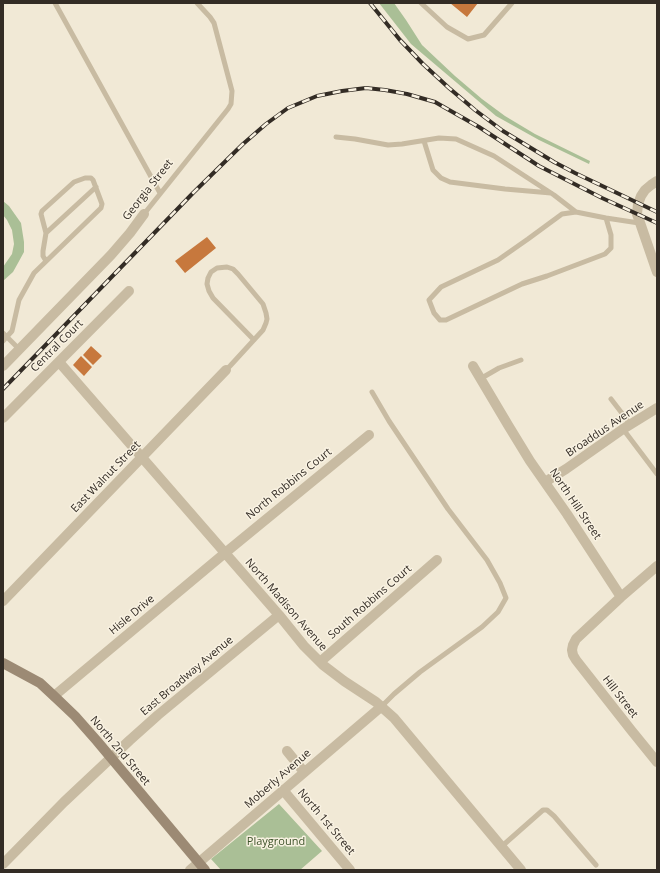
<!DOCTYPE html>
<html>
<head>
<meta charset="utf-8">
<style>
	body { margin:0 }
	#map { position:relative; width:660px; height:873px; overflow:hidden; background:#f1e9d6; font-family:"Open Sans",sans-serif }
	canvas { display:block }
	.frame { position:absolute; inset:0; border:4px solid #332c25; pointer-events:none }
</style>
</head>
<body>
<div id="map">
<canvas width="660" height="873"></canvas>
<div class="frame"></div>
</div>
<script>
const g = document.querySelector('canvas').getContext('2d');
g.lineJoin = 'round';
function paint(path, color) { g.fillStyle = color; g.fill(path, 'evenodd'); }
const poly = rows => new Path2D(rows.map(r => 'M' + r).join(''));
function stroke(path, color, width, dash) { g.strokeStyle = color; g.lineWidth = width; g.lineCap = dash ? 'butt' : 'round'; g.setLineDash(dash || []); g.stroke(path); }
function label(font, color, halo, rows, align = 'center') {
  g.font = font + ' "Open Sans",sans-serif'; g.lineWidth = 3; g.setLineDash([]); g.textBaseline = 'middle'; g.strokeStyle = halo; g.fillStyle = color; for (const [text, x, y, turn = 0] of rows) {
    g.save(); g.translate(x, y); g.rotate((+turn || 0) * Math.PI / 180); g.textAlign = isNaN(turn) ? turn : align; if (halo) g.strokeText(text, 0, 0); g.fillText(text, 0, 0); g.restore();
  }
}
paint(poly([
	[379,3,394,3,406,20,422,45,455,76,482,99,505,116,535,134,590,161,589,164,539,140,496,116,411,44],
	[3,201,9,206,21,223,24,242,24,252,18,263,13,272,3,281,3,267,12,254,14,244,12,230,7,220,3,215],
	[279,804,322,851,300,870,221,870,211,859]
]), '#aabf96');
paint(poly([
	[450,3,478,3,467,17],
	[207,237,216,248,185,273,175,261],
	[91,346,102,356,93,365,83,355],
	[81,356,92,367,84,376,73,365]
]), '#c7783d');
stroke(poly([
	[55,3,160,193],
	[421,3,447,27,468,39,484,35,512,3],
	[336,137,355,139,388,145,402,144,439,138,456,139,494,156,554,195,576,212],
	[424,141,433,170,441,178,450,182,505,189,551,193],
	[144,214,228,109,231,104,232,91,214,23,210,17,197,3],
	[606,218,611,235,611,248,605,254,547,276,522,284,446,320,440,320,434,313,429,300,441,287,498,260,528,239,562,214,576,212,606,218,639,223],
	[46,233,96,187],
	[3,333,19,349],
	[3,341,12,331,19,300,34,273,101,208,102,204,93,180,91,178,85,178,74,182,42,211,41,214,46,233,43,251,43,256,46,261],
	[226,370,230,366,263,330,266,323,267,319,266,313,263,304,238,274,233,269,227,267,217,268,211,272,208,278,207,284,209,291,213,298,254,340],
	[480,379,499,368,521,360],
	[372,392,389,421,448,509,487,560,500,583,506,598,498,612,482,627,420,672,394,694,382,706],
	[611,399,631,425],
	[623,429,657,474],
	[501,847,543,810,547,810,554,816,596,865]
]), '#c8bba2', 5);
stroke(poly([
	[59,362,279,615,304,646,323,665,344,681,376,702,394,718,521,870],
	[3,366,111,255,130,233,144,214],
	[473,366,508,425,530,461,567,514,621,597],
	[3,418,129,291],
	[545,482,566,469,623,429,657,408],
	[657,566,621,597,576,639,573,645,572,650,573,655,576,660,631,730,657,762],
	[3,601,226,370],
	[320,662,437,560],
	[54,696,225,553,369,435],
	[287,751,304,772],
	[283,790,350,870],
	[3,864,64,802,130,740,158,715,279,615],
	[190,870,382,706]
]), '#c8bba2', 10);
stroke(poly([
	[657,181,651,185,645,190,641,196,638,204,637,214,657,272]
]), '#c8bba2', 10);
stroke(poly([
	[3,663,40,683,54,696,75,716,97,741,205,870]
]), '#9c8a74', 10);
const rail = poly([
	[370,3,400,40,423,64,449,88,475,110,503,131,554,162,575,173,657,212],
	[3,389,193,193,243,144,266,124,288,108,317,96,342,91,366,88,385,90,407,94,435,102,479,127,539,166,602,198,657,223]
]);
stroke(rail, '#332c25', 4);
stroke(rail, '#f9f2e2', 2.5, [8]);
label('11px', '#332c25', '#f9f2e2', [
	["Georgia Street",148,190,-52],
	["Central Court",57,346,-45],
	["Broaddus Avenue",605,429,-34],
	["East Walnut Street",106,477,-46],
	["North Robbins Court",289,484,-39],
	["North Hill Street",575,504,56],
	["South Robbins Court",370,602,-41],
	["North Madison Avenue",286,605,49],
	["Hisle Drive",132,615,-40],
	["East Broadway Avenue",187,676,-40],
	["Hill Street",620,697,52],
	["North 2nd Street",120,751,50],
	["Moberly Avenue",278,779,-41],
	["North 1st Street",326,822,50]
]);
label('11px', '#3b5128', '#f9f2e2', [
	["Playground",276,842]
]);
</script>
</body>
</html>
